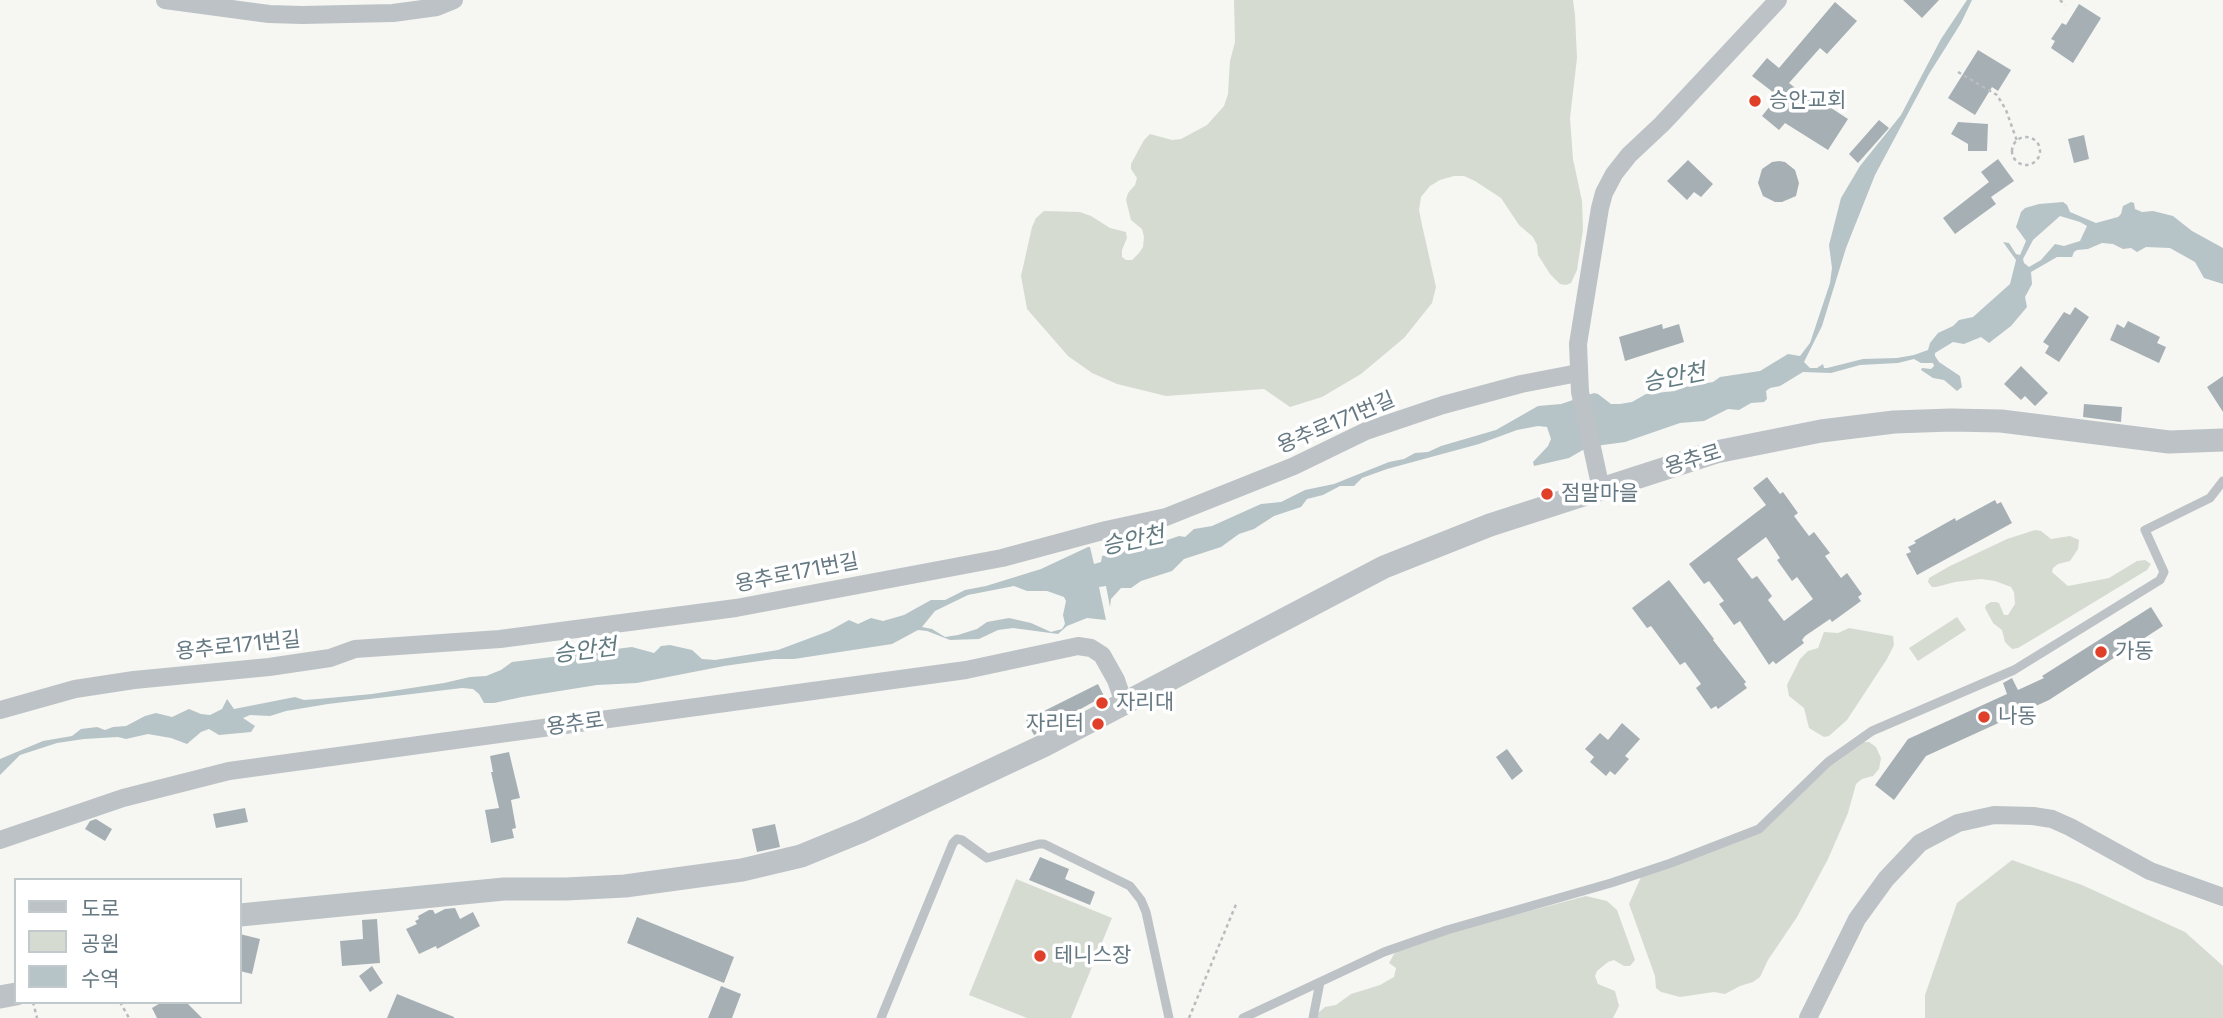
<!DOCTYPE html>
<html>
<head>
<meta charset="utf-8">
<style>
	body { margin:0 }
	#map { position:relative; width:2223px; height:1018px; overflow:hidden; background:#f6f6f3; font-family:Inter,"Noto Sans KR",sans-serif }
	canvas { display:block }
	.legend { position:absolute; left:14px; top:878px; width:228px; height:126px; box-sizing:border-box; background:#fff; border:2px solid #c2c9cd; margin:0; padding:9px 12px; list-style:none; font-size:21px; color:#667983 }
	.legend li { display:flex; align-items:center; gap:14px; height:35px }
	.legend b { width:35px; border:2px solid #c2c9cd }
</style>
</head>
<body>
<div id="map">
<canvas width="2223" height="1018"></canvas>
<ul class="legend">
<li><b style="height:9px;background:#bcc2c5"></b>도로</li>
<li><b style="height:19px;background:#d6dbd2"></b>공원</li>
<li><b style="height:19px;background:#b6c4c7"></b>수역</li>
</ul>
</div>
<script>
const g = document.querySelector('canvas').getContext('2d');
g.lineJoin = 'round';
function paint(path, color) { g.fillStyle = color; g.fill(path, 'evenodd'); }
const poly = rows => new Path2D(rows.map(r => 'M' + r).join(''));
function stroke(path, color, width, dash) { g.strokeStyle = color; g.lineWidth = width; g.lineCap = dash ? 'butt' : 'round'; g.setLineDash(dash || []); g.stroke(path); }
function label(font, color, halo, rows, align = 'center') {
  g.font = font + ' Inter,"Noto Sans KR",sans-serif'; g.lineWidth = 7; g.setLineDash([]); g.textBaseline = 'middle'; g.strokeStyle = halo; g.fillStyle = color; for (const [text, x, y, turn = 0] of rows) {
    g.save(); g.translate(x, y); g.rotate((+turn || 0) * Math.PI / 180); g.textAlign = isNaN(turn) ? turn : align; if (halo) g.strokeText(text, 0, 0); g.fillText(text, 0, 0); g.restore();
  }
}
paint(poly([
	[1234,0,1573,0,1575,15,1577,58,1570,118,1573,159,1582,201,1583,230,1577,270,1571,283,1566,285,1560,284,1550,274,1538,255,1537,245,1533,237,1519,225,1501,198,1475,181,1464,176,1454,176,1440,180,1430,186,1421,197,1419,210,1422,225,1436,287,1432,303,1404,338,1361,374,1322,397,1290,407,1264,389,1166,396,1117,384,1092,373,1068,356,1027,309,1021,276,1032,227,1036,218,1044,211,1080,212,1091,216,1110,228,1126,232,1127,238,1122,250,1122,257,1126,260,1132,260,1139,253,1143,247,1144,237,1142,229,1131,220,1126,200,1128,193,1135,185,1137,178,1131,169,1131,164,1144,140,1150,134,1172,140,1181,139,1207,125,1224,106,1228,94,1230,61,1235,42],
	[2035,530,2041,531,2051,539,2070,536,2079,540,2078,549,2070,561,2058,564,2053,568,2052,572,2068,586,2109,578,2137,561,2145,560,2151,564,2147,570,2030,641,2018,648,2012,649,2005,642,2002,630,1993,623,1985,608,1986,605,1991,602,1996,602,1999,603,2004,615,2008,615,2015,604,2014,592,2011,587,1995,581,1981,579,1955,582,1936,587,1932,587,1928,582,1929,578,1950,566,2007,539],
	[1957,617,1966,630,1918,661,1909,648],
	[1849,628,1893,636,1894,645,1887,659,1847,720,1829,736,1824,737,1809,728,1804,708,1789,696,1787,685,1800,659,1808,651,1818,648,1824,632,1838,633],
	[1862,742,1869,742,1876,747,1881,758,1879,769,1873,776,1862,779,1856,784,1848,813,1828,859,1797,917,1768,960,1760,977,1753,982,1740,986,1725,994,1714,992,1680,997,1661,992,1656,988,1655,976,1629,904,1641,877,1760,832,1829,765],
	[2012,860,2082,885,2185,932,2223,966,2223,1018,1925,1018,1925,995,1957,903],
	[1016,879,1112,918,1071,1018,1027,1018,969,995],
	[1586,896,1607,901,1617,910,1635,960,1630,966,1624,966,1614,960,1608,962,1597,971,1595,976,1598,984,1615,991,1619,1006,1613,1018,1317,1018,1318,1013,1325,1007,1336,1005,1351,994,1380,985,1394,977,1396,968,1389,963,1394,954,1400,949,1447,933]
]), '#d6dbd2');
paint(poly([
	[1967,0,1972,0,1961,23,1929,74,1875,175,1846,248,1822,326,1804,362,1810,368,1817,368,1823,364,1824,368,1827,368,1863,359,1897,358,1914,355,1928,350,1930,343,1938,333,1953,326,1959,320,1973,317,2010,284,2016,260,2003,242,2009,243,2016,254,2020,255,2026,241,2016,227,2021,212,2025,208,2039,204,2063,202,2067,205,2070,212,2096,223,2118,217,2121,214,2123,206,2131,202,2134,203,2135,209,2142,212,2153,211,2173,216,2192,231,2223,248,2223,284,2204,278,2195,262,2170,248,2146,247,2137,252,2131,248,2123,249,2113,244,2102,243,2088,249,2077,250,2074,252,2072,257,2057,257,2031,272,2032,284,2025,297,2027,307,2011,326,1989,343,1981,337,1964,344,1953,342,1935,353,1935,356,1939,362,1960,376,1962,387,1957,391,1944,380,1933,378,1921,370,1922,368,1931,369,1934,366,1933,363,1921,363,1914,359,1898,363,1860,365,1831,373,1803,372,1780,386,1770,388,1766,391,1767,399,1764,402,1751,403,1739,410,1728,409,1704,421,1680,423,1625,442,1588,447,1569,458,1534,466,1533,462,1548,446,1551,439,1547,427,1538,426,1517,430,1479,444,1387,469,1362,478,1354,486,1340,486,1323,495,1307,499,1301,507,1274,516,1254,529,1239,534,1221,547,1184,559,1172,571,1141,581,1131,588,1121,588,1111,599,1110,607,1106,586,1099,587,1106,620,1087,618,1067,626,1058,634,1013,628,998,630,979,639,950,640,927,631,918,630,892,644,794,659,774,659,724,666,637,683,597,685,522,697,494,703,484,703,479,694,473,689,462,688,328,704,286,711,270,716,250,715,243,718,255,726,251,732,219,735,209,729,201,732,187,744,171,738,148,734,126,739,118,737,84,739,57,743,20,755,0,775,0,759,43,741,72,736,81,729,97,727,105,730,113,727,126,726,145,716,156,713,172,717,189,709,201,714,210,715,222,709,227,699,234,709,295,697,304,700,318,699,372,694,444,683,470,677,486,676,501,670,512,662,632,647,654,653,661,646,670,645,692,650,702,659,715,660,778,650,829,631,849,620,858,624,871,618,883,621,904,615,931,600,945,600,965,590,986,586,1041,569,1088,547,1090,547,1094,564,1101,562,1102,556,1123,552,1128,548,1147,547,1179,536,1185,537,1194,529,1212,526,1261,504,1281,502,1305,490,1334,484,1389,462,1404,459,1415,453,1428,452,1441,446,1496,430,1538,406,1561,404,1594,393,1598,394,1611,404,1620,404,1632,402,1646,394,1675,391,1685,387,1713,382,1720,377,1760,371,1788,354,1800,356,1810,343,1830,283,1832,268,1829,245,1841,198,1860,166,1901,115,1941,39],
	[2060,216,2080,222,2087,226,2080,241,2064,246,2055,244,2041,260,2029,267,2024,263,2023,259,2033,240],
	[1014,586,1027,591,1047,591,1064,597,1066,601,1063,615,1065,624,1062,629,1051,632,1031,623,1009,618,987,622,977,629,958,635,945,637,932,629,922,627,935,611,968,595]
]), '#b6c4c7');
paint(poly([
	[1903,0,1939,0,1922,18],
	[1835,2,1857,21,1827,54,1820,48,1789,83,1822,109,1825,104,1848,119,1828,150,1785,123,1779,130,1762,116,1778,96,1752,76,1767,58,1779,68],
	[2079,4,2101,18,2073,63,2051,48,2055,41,2051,39,2062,23,2066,25],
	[1978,50,2011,70,1998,91,1992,87,1975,115,1948,98],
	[1879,120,1889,128,1858,163,1849,154],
	[1958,122,1988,124,1987,151,1968,151,1968,144,1951,134],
	[2084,135,2089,159,2074,163,2068,139],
	[1998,159,2014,181,1991,197,1996,204,1955,234,1943,218,1989,182,1981,172],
	[1688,160,1713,184,1701,197,1694,192,1687,200,1667,181],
	[1779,161,1785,162,1795,170,1799,183,1796,196,1782,202,1775,202,1763,196,1758,183,1762,169,1772,162],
	[2075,307,2089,317,2059,362,2045,353,2049,346,2043,342,2064,312,2070,315],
	[2128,321,2160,337,2157,343,2166,347,2159,363,2110,340,2117,324,2124,328],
	[1662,324,1663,329,1679,324,1684,342,1625,361,1619,337],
	[2021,366,2048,393,2035,406,2025,396,2021,400,2004,384],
	[2223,376,2223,412,2207,387],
	[2084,404,2122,407,2121,422,2083,417],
	[1767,477,1780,494,1783,492,1798,513,1794,516,1809,536,1814,532,1830,553,1825,556,1841,578,1847,573,1862,594,1858,597,1861,601,1832,622,1830,619,1805,636,1802,640,1804,643,1776,664,1773,661,1769,665,1740,621,1734,625,1719,604,1724,601,1709,581,1704,584,1689,564,1766,505,1753,488],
	[1766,537,1780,558,1777,560,1792,581,1797,577,1813,599,1784,621,1768,600,1772,596,1757,576,1752,579,1737,559],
	[1995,500,1997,504,2001,502,2012,523,1917,575,1906,554,1911,552,1908,547,1916,543,1914,541,1955,518,1956,521],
	[1669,580,1714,639,1713,640,1746,682,1744,684,1747,688,1718,709,1716,706,1711,709,1696,688,1701,684,1685,662,1680,665,1651,626,1647,628,1632,608],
	[2151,607,2163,626,2049,700,1926,756,1894,800,1875,785,1908,739,2007,694,2003,683,2012,678,2018,690,2044,678,2042,676],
	[1098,684,1104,696,1034,735,1026,720],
	[1622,723,1640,739,1625,756,1629,759,1615,775,1610,771,1606,776,1590,762,1594,757,1585,749,1600,733,1608,740],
	[1507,749,1523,771,1512,780,1496,757],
	[509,752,520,798,511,800,516,828,512,829,514,838,491,843,485,810,499,808,491,772,493,772,490,756],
	[245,808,248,822,216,828,213,814],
	[96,819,112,829,105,841,85,829,90,821],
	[775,824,780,847,757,852,752,829],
	[1040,857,1069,869,1065,879,1095,892,1090,905,1029,880],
	[455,908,460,919,473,912,480,926,437,949,436,946,419,954,406,929,417,924,415,921,419,919,418,916,429,910,433,910,435,914,445,909],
	[637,917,734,957,724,983,627,943],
	[377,919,380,963,342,966,340,941,363,939,362,920],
	[240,934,260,939,252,974,240,971],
	[372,966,383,983,370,992,359,976],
	[721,986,741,994,732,1018,708,1018],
	[397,994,454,1017,454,1018,387,1018],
	[162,1002,186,1002,202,1018,157,1018,152,1008]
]), '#a6b0b4');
stroke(poly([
	[2060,0,2065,5],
	[1958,72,1997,95,2006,110,2017,141],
	'2012 151a14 14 0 1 1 28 0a14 14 0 1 1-28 0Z',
	[33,1002,37,1018],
	[120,1002,129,1018],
	[1189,1018,1237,902]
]), '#b9bcbe', 2.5, [3.5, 3.5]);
stroke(poly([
	[881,1018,953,843,957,839,962,840,987,858,1039,844,1044,844,1130,886,1141,900,1146,912,1169,1018],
	[1243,1018,1384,952,1447,930,1611,883,1671,863,1759,829,1828,762,1872,731,2014,670,2160,580,2164,572,2145,530,2210,498,2223,481],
	[1313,1018,1320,982]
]), '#bcc2c5', 9);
stroke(poly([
	[165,0,269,14,302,15,393,13,437,7,454,0],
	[1601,489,1580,392,1578,344,1600,208,1604,193,1614,174,1629,155,1662,124,1778,0],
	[0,710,75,689,134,680,269,667,330,658,355,649,500,639,736,608,1002,558,1106,530,1166,517,1294,466,1366,431,1443,405,1521,384,1578,373],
	[0,840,123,798,229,771,966,670,1078,646,1091,648,1102,655,1116,680,1124,703],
	[1808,1018,1857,919,1886,879,1920,843,1958,823,1994,815,2033,816,2052,819,2070,827,2150,871,2223,897]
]), '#bcc2c5', 18);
stroke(poly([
	[240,915,504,889,566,889,625,886,742,870,801,856,862,831,1045,745,1384,567,1490,525,1716,452,1821,431,1894,422,1951,420,2001,421,2169,442,2223,440],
	[0,997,16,994]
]), '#bcc2c5', 23);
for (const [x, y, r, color] of [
	[1755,101,7,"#e04029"],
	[1547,494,7,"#e04029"],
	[2101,652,7,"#e04029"],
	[1102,703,7,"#e04029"],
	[1984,717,7,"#e04029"],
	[1098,724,7,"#e04029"],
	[1040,956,7,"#e04029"]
]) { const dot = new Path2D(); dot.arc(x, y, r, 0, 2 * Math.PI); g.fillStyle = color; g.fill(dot); stroke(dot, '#fff', 2.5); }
label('21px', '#667983', '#fff', [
	["승안교회",1769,101],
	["점말마을",1561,494],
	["가동",2115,652],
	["자리대",1116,703],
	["나동",1998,717],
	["자리터",1084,724,"right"],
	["테니스장",1054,956]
], 'left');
label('21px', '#667983', '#fff', [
	["용추로171번길",1336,423,-23],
	["용추로",1693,460,-17],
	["용추로171번길",797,573,-11],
	["용추로171번길",238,646,-6],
	["용추로",575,724,-8]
]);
label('italic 23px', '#617b80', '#fff', [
	["승안천",1674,378,-11],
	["승안천",1133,541,-12],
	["승안천",585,651,-7]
]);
</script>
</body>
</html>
